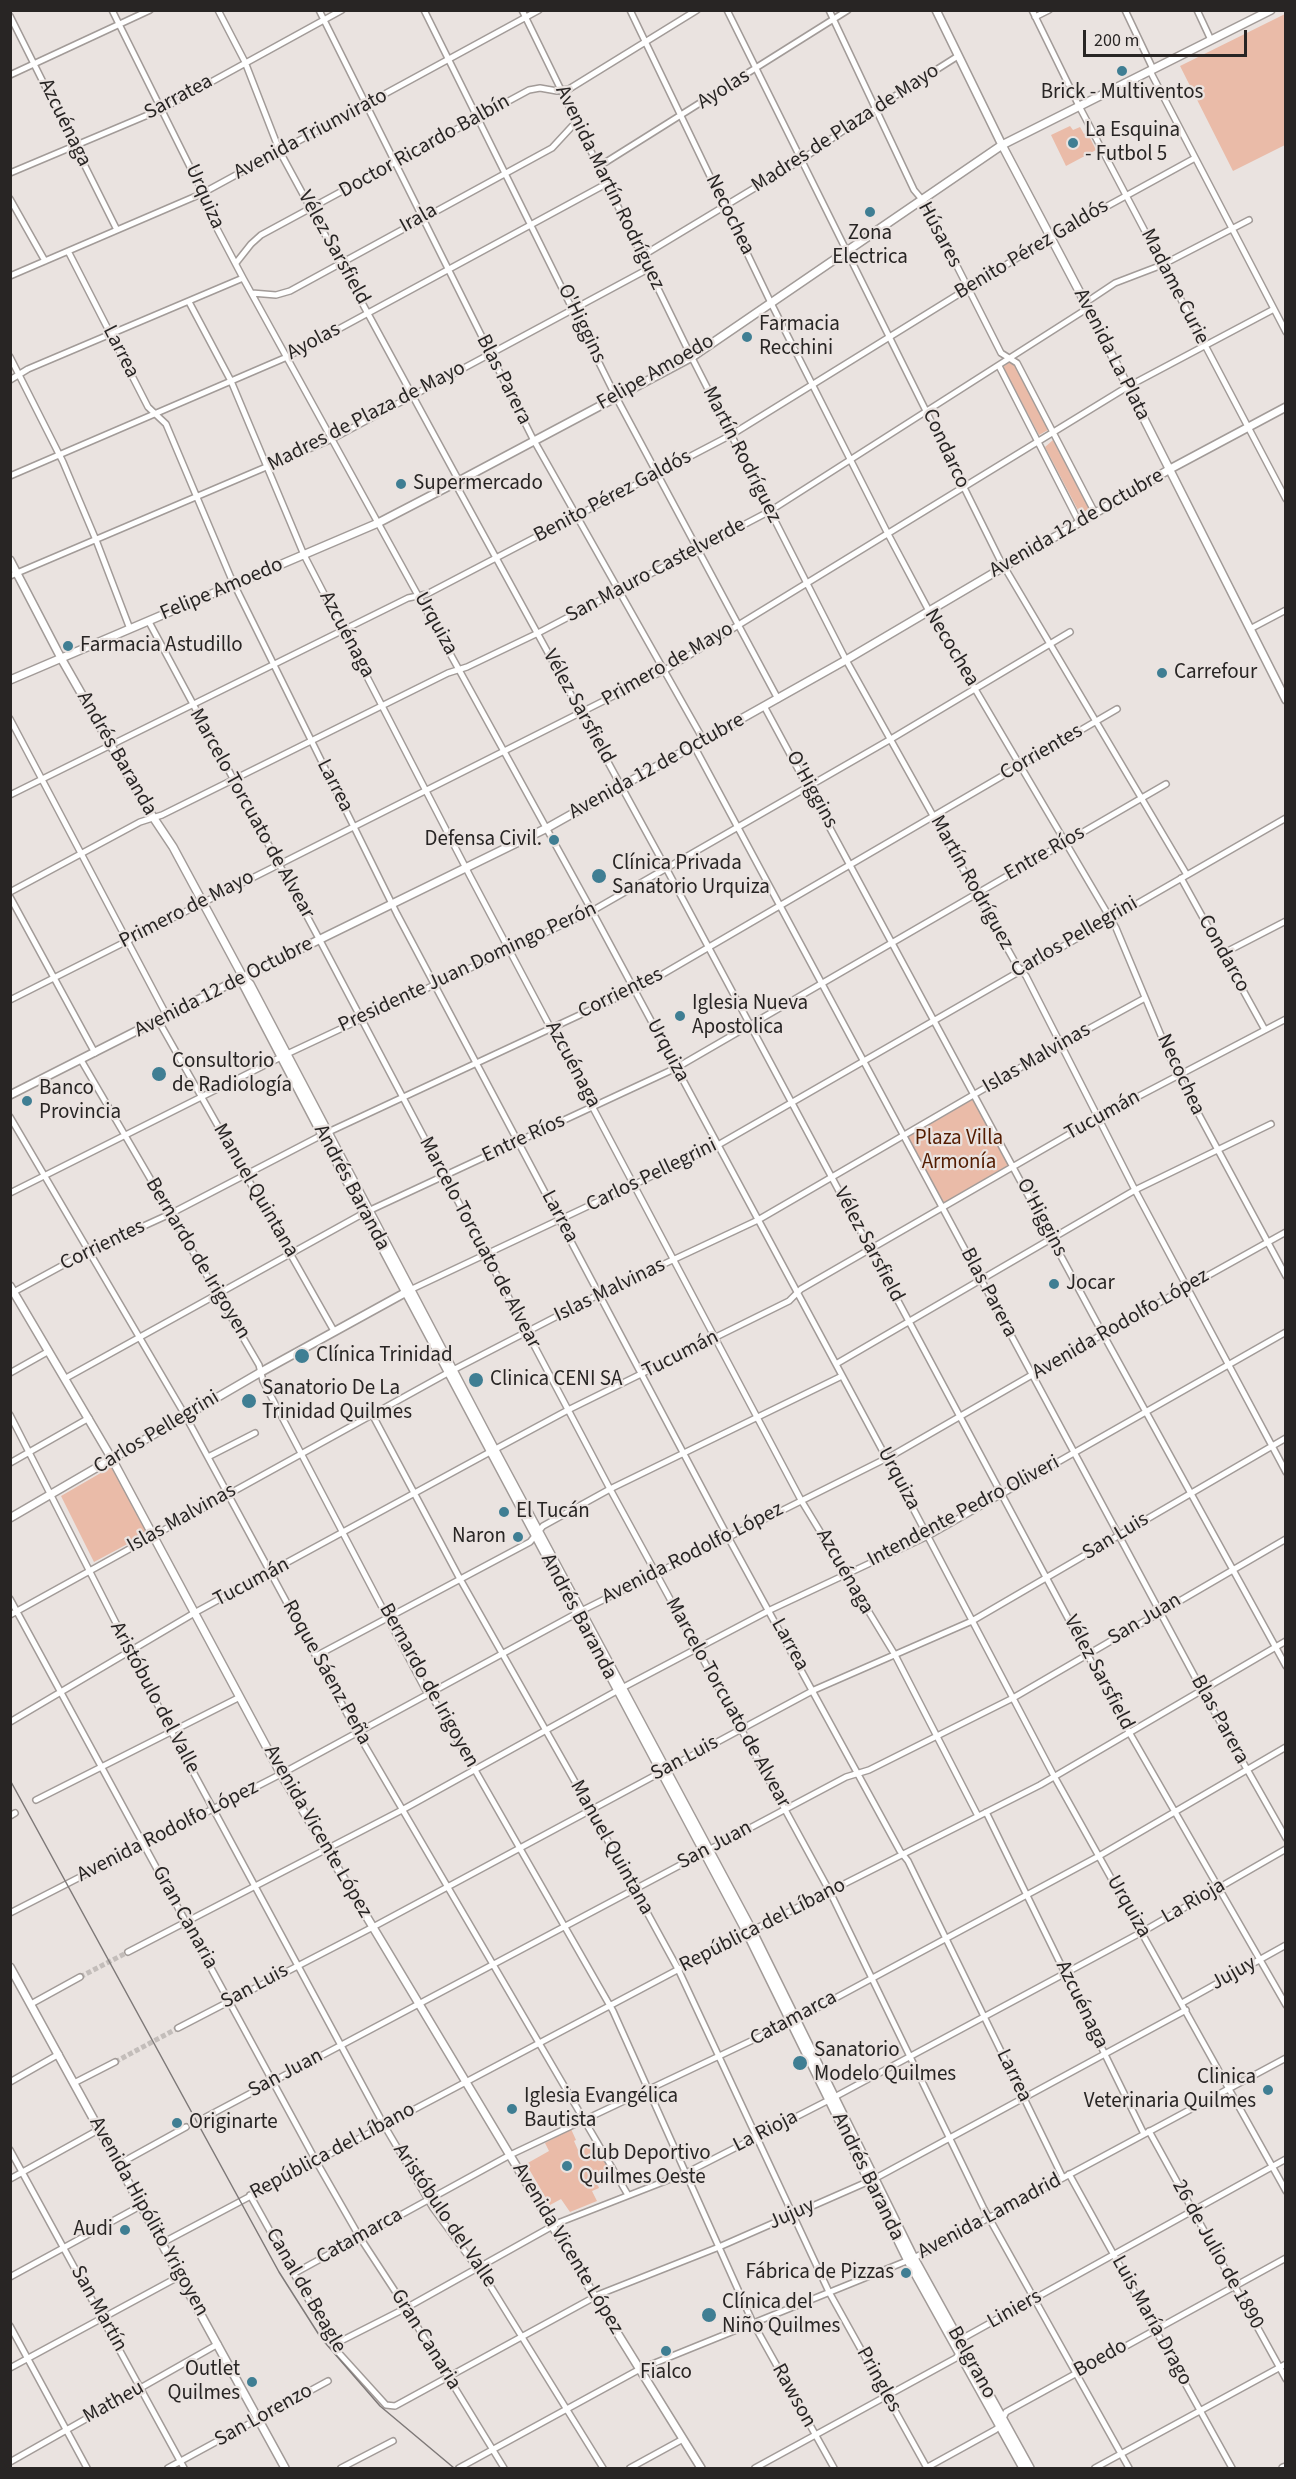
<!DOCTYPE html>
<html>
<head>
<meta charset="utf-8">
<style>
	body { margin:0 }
	#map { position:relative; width:1296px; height:2479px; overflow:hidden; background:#eae3e0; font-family:"Source Sans 3",sans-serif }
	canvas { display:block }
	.frame { position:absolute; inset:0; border:12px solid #282524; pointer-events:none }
	.scale { position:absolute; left:1083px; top:30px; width:164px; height:27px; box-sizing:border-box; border:3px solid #282524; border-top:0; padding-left:8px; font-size:18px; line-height:21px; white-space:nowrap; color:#282524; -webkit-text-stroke:4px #eae3e0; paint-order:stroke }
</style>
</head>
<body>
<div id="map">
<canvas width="1296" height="2479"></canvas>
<div class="frame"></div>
<div class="scale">200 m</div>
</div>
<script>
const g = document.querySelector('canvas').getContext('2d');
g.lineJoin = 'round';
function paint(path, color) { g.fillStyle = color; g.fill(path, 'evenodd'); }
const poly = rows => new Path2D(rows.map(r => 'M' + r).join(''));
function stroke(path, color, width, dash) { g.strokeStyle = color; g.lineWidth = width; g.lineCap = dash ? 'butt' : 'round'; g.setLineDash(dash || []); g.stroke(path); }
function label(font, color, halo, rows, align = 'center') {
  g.font = font + ' "Source Sans 3",sans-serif'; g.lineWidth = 4.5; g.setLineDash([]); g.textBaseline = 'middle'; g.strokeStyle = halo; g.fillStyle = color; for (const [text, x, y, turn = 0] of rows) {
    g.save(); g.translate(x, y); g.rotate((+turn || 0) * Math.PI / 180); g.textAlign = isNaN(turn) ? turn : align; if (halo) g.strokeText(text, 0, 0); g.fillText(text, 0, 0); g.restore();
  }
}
paint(poly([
	[1285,14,1285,145,1233,171,1180,66],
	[1070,126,1073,130,1080,127,1084,134,1087,132,1096,150,1066,166,1051,135],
	[1012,360,1048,430,1039,435,1003,367],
	[1053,440,1089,509,1080,514,1045,447],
	[974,1094,1013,1167,942,1208,904,1135],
	[111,1467,148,1533,94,1562,61,1496],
	[571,2129,576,2140,574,2141,578,2150,593,2142,610,2171,595,2179,599,2188,592,2191,597,2201,570,2212,561,2199,550,2205,526,2164,549,2151,545,2143]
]), '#eabba8');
stroke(poly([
	[80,1977,128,1952],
	[115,2062,178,2028]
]), '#c3bdba', 5, [5, 2.5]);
const minor = poly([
	[112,10,199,185,204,204,243,278,592,911,887,1459,1054,1776,1286,2191],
	[218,10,245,62,280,152,459,481],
	[319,10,532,437,704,741],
	[424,10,616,397,778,699],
	[522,10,689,352,846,660,1016,964,1026,976,1135,1190,1286,1472],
	[630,10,771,303,888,534,929,611,1116,928,1178,1076,1286,1276],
	[727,10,999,558,1187,875],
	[829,10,914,190,925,203,1001,353,1017,363,1095,513],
	[1032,10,1079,106,1286,499],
	[1125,10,1153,69],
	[1197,10,1211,40],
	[10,16,117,230],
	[1035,17,1049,10],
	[1150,71,1286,332],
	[10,75,150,10],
	[598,167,848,10],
	[10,173,162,109,342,10],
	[10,199,45,261],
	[68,251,148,407,166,424,231,578,397,914,728,1537,900,1851,908,1861,1063,2178],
	[642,256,801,160,876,108,958,56],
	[236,263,251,244,261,235,529,90,540,88,557,91,569,89,697,10],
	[10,276,201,194,539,10],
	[252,293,276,295,290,291,552,148,576,122],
	[189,302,231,381,304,555,470,876,801,1500,895,1655,978,1816],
	[1085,303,1115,283,1162,265,1249,220],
	[10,357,63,462,96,540,130,629],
	[999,366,1079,522],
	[10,380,28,369,243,278],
	[10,476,287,357,606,184],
	[455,483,666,868,1129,1732,1286,2005],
	[10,576,332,439,648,269],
	[149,622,316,933,610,1489,830,1892,984,2209,1129,2468],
	[1250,629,1286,610],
	[764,706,1103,1334,1286,1666],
	[10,719,167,1016],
	[694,746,1202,1690,1286,1838],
	[10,795,408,598,427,594,731,435,1051,237,1195,158],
	[1181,878,1265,1030],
	[10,892,140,822,162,815,448,673,467,667,538,633,770,511,1088,308],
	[10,897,95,1053],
	[1224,953,1286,921],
	[10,1000,665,670,1127,387,1274,309],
	[158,1020,334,1331],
	[81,1060,259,1365,263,1381,425,1689,434,1700,475,1770,613,2011,753,2323,834,2468],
	[10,1117,185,1415,357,1732,628,2195],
	[10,1193,287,1054,592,911,891,739,1070,632],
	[412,1289,718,1145,1286,818],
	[10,1294,89,1251,170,1214,322,1135,644,985,1117,709],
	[836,1364,1135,1190,1271,1124],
	[10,1373,49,1351],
	[66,1378,364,1213,676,1068,1166,784],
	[372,1414,460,1579,591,1810,678,1969,829,2292,927,2468],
	[10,1415,171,1731,384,2125,433,2208,491,2287,603,2468],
	[208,1457,255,1433],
	[10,1463,89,1418],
	[10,1599,316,2161,359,2236,406,2308,504,2468],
	[10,1615,453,1370,600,1294,758,1220,1061,1044,1145,998],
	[316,1656,530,1542,543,1526,610,1489,842,1376],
	[10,1722,196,1612,490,1452,568,1410,789,1301,801,1289,1099,1117,1286,1019],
	[36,1800,240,1697],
	[986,1812,1144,2134],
	[10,1816,15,1813],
	[10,1913,281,1774,581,1611,893,1455,1103,1334,1286,1232],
	[128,1952,402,1810,622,1688,770,1610,928,1536,1286,1332],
	[1182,2003,1286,1945],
	[31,2004,80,1977],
	[178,2028,373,1927,814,1690,972,1621,1286,1438],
	[10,2082,59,2054],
	[74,2083,115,2062],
	[206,2117,846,1777,869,1770,1013,1698,1286,1539],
	[1149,2131,1286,2379],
	[10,2150,184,2468],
	[119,2164,186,2127],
	[1069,2174,1232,2468],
	[10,2179,100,2129],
	[250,2195,337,2351,386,2405,395,2406,600,2294,719,2247,874,2179,1186,2010],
	[162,2243,747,1933,1040,1785,1286,1641],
	[293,2274,510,2155,791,2022,1099,1856,1286,1747],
	[10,2277,142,2205],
	[10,2326,87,2468],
	[333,2345,406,2308,558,2223,686,2173,829,2100,1142,1932,1286,1849],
	[10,2368,180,2276],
	[10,2462,218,2344],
	[168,2468,328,2381],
	[341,2468,393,2441],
	[459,2468,640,2369,914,2258,1286,2058],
	[630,2468,683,2439],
	[755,2468,956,2358,959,2354,962,2339,965,2337,1286,2159],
	[926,2468,995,2430,999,2427,1006,2412,1286,2258],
	[1095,2468,1286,2364]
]);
const major = poly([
	[936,10,1002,145,1088,308,1286,700],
	[10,560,61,658,145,805,173,847,243,977,250,984,495,1450,752,1930,914,2258,1030,2468],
	[10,680,378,523,455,483,692,357,1002,145,1271,10],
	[243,977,244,986,322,1135,747,1933,908,2261,1023,2468],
	[10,1095,243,977,547,828,846,660,1170,469,1286,407],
	[10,1286,112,1459,281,1774,595,2297,701,2468],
	[10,1518,261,1372,410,1290],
	[10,1967,285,2468],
	[1283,2468,1286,2467]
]);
stroke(minor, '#a29b98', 8);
stroke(major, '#a29b98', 10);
stroke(minor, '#fff', 5);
stroke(major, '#fff', 7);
stroke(poly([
	[10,1780,279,2272,321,2338,380,2406,454,2468]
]), '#7e7978', 1.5);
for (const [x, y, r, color] of [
	[1122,71,6,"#3f7e93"],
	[1073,143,6,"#3f7e93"],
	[870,212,6,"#3f7e93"],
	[747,337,6,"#3f7e93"],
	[401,484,6,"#3f7e93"],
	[68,646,6,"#3f7e93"],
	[1162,673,6,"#3f7e93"],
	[554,840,6,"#3f7e93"],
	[599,876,8,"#3f7e93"],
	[680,1016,6,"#3f7e93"],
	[159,1074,8,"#3f7e93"],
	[27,1101,6,"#3f7e93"],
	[1054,1284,6,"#3f7e93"],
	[302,1356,8,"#3f7e93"],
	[476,1380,8,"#3f7e93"],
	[249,1401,8,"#3f7e93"],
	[504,1512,6,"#3f7e93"],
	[518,1537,6,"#3f7e93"],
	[800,2063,8,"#3f7e93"],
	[1268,2090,6,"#3f7e93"],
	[512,2109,6,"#3f7e93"],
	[177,2123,6,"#3f7e93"],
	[567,2166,6,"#3f7e93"],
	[125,2230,6,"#3f7e93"],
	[906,2273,6,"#3f7e93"],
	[709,2315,8,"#3f7e93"],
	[666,2351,6,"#3f7e93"],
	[252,2382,6,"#3f7e93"]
]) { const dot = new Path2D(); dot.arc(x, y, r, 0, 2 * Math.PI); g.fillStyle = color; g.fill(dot); stroke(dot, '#eae3e0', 2); }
label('21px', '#282524', '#eae3e0', [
	["Ayolas",724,90,-32],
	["Sarratea",179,98,-28],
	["Azcuénaga",64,123,64],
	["Madres de Plaza de Mayo",846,129,-33],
	["Avenida Triunvirato",311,135,-28],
	["Doctor Ricardo Balbín",425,147,-29],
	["Avenida Martín Rodríguez",609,188,64],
	["Urquiza",204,197,66],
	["Necochea",729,215,64],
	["Irala",419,219,-29],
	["Húsares",939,235,62],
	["Vélez Sarsfield",333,248,61],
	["Benito Pérez Galdós",1032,250,-31],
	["Madame Curie",1174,287,63],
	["O'Higgins",581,324,64],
	["Ayolas",314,342,-28],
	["Larrea",120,352,63],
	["Avenida La Plata",1111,355,63],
	["Felipe Amoedo",656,373,-30],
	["Blas Parera",503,380,63],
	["Madres de Plaza de Mayo",367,417,-27],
	["Condarco",945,449,65],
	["Martín Rodríguez",741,455,63],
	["Benito Pérez Galdós",613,497,-28],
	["Avenida 12 de Octubre",1077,524,-30],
	["San Mauro Castelverde",656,571,-28],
	["Felipe Amoedo",222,590,-23],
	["Urquiza",435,624,61],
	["Azcuénaga",346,635,62],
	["Necochea",951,648,59],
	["Primero de Mayo",668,665,-30],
	["Vélez Sarsfield",578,707,61],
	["Corrientes",1042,753,-30],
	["Andrés Baranda",116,754,60],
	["Avenida 12 de Octubre",657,767,-29],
	["Larrea",334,786,63],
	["O'Higgins",811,790,61],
	["Marcelo Torcuato de Alvear",251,814,61],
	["Entre Ríos",1045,854,-30],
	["Martín Rodríguez",971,883,61],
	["Primero de Mayo",187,910,-27],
	["Carlos Pellegrini",1075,938,-30],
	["Condarco",1223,954,61],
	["Presidente Juan Domingo Perón",468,968,-25],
	["Avenida 12 de Octubre",224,988,-27],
	["Corrientes",621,994,-26],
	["Urquiza",667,1051,62],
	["Islas Malvinas",1037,1059,-30],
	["Azcuénaga",572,1065,62],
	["Necochea",1180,1075,65],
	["Tucumán",1103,1116,-29],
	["Entre Ríos",524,1139,-25],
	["Carlos Pellegrini",652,1176,-26],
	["Andrés Baranda",351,1188,62],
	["Manuel Quintana",255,1191,60],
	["Larrea",559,1217,62],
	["O'Higgins",1041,1218,62],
	["Marcelo Torcuato de Alvear",479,1243,62],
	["Vélez Sarsfield",868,1245,62],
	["Corrientes",103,1246,-26],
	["Bernardo de Irigoyen",197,1259,59],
	["Islas Malvinas",610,1291,-26],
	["Blas Parera",988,1293,62],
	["Avenida Rodolfo López",1121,1325,-30],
	["Tucumán",681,1355,-27],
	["Carlos Pellegrini",157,1433,-31],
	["Urquiza",898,1479,62],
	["Intendente Pedro Oliveri",964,1512,-28],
	["Islas Malvinas",182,1519,-29],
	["San Luis",1116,1537,-31],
	["Avenida Rodolfo López",693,1554,-27],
	["Azcuénaga",844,1572,60],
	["Tucumán",252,1583,-28],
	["Andrés Baranda",578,1617,62],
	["San Juan",1145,1620,-31],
	["Larrea",789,1645,61],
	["Roque Sáenz Peña",326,1673,61],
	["Vélez Sarsfield",1098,1673,62],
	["Bernardo de Irigoyen",428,1686,61],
	["Aristóbulo del Valle",154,1698,62],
	["Marcelo Torcuato de Alvear",727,1703,61],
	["Blas Parera",1219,1720,61],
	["San Luis",685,1759,-28],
	["Avenida Rodolfo López",168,1832,-27],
	["Avenida Vicente López",317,1832,60],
	["San Juan",715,1846,-28],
	["Manuel Quintana",611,1848,61],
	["La Rioja",1194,1902,-30],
	["Urquiza",1128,1907,60],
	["Gran Canaria",184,1918,61],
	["República del Líbano",763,1926,-27],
	["Jujuy",1234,1974,-29],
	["San Luis",255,1987,-28],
	["Azcuénaga",1081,2005,64],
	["Catamarca",794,2019,-28],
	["San Juan",286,2074,-28],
	["Larrea",1013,2076,64],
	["La Rioja",766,2132,-27],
	["República del Líbano",333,2152,-28],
	["Andrés Baranda",867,2177,64],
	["Jujuy",792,2215,-24],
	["Aristóbulo del Valle",444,2216,56],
	["Avenida Hipólito Yrigoyen",148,2217,61],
	["Avenida Lamadrid",990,2217,-28],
	["Catamarca",360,2237,-29],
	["Avenida Vicente López",567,2249,59],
	["26 de Julio de 1890",1217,2255,61],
	["Canal de Beagle",305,2291,60],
	["San Martín",98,2309,61],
	["Liniers",1015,2310,-29],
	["Luis María Drago",1151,2321,61],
	["Gran Canaria",425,2340,58],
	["Boedo",1101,2359,-29],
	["Belgrano",971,2363,61],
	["Pringles",878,2380,61],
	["Rawson",793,2396,61],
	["Matheu",114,2403,-29],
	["San Lorenzo",264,2416,-29]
]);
label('21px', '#282524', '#eae3e0', [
	["Brick - Multiventos",1122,93,"center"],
	["La Esquina",1085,131],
	["- Futbol 5",1085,155],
	["Zona",870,234,"center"],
	["Electrica",870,258,"center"],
	["Farmacia",759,325],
	["Recchini",759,349],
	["Supermercado",413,484],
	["Farmacia Astudillo",80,646],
	["Carrefour",1174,673],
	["Defensa Civil.",542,840,"right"],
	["Clínica Privada",612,864],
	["Sanatorio Urquiza",612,888],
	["Iglesia Nueva",692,1004],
	["Apostolica",692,1028],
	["Consultorio",172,1062],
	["de Radiología",172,1086],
	["Banco",39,1089],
	["Provincia",39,1113],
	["Jocar",1066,1284],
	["Clínica Trinidad",316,1356],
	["Clinica CENI SA",490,1380],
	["Sanatorio De La",262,1389],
	["Trinidad Quilmes",262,1413],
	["El Tucán",516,1512],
	["Naron",506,1537,"right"],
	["Sanatorio",814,2051],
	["Modelo Quilmes",814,2075],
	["Clinica",1256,2078,"right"],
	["Veterinaria Quilmes",1256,2102,"right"],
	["Iglesia Evangélica",524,2097],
	["Bautista",524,2121],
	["Originarte",189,2123],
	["Club Deportivo",579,2154],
	["Quilmes Oeste",579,2178],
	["Audi",113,2230,"right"],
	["Fábrica de Pizzas",894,2273,"right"],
	["Clínica del",722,2303],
	["Niño Quilmes",722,2327],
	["Outlet",240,2370,"right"],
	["Quilmes",240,2394,"right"],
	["Fialco",666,2373,"center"]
], 'left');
label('21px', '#531c00', '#eae3e0', [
	["Plaza Villa",959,1139],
	["Armonía",959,1163]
]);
</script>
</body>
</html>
